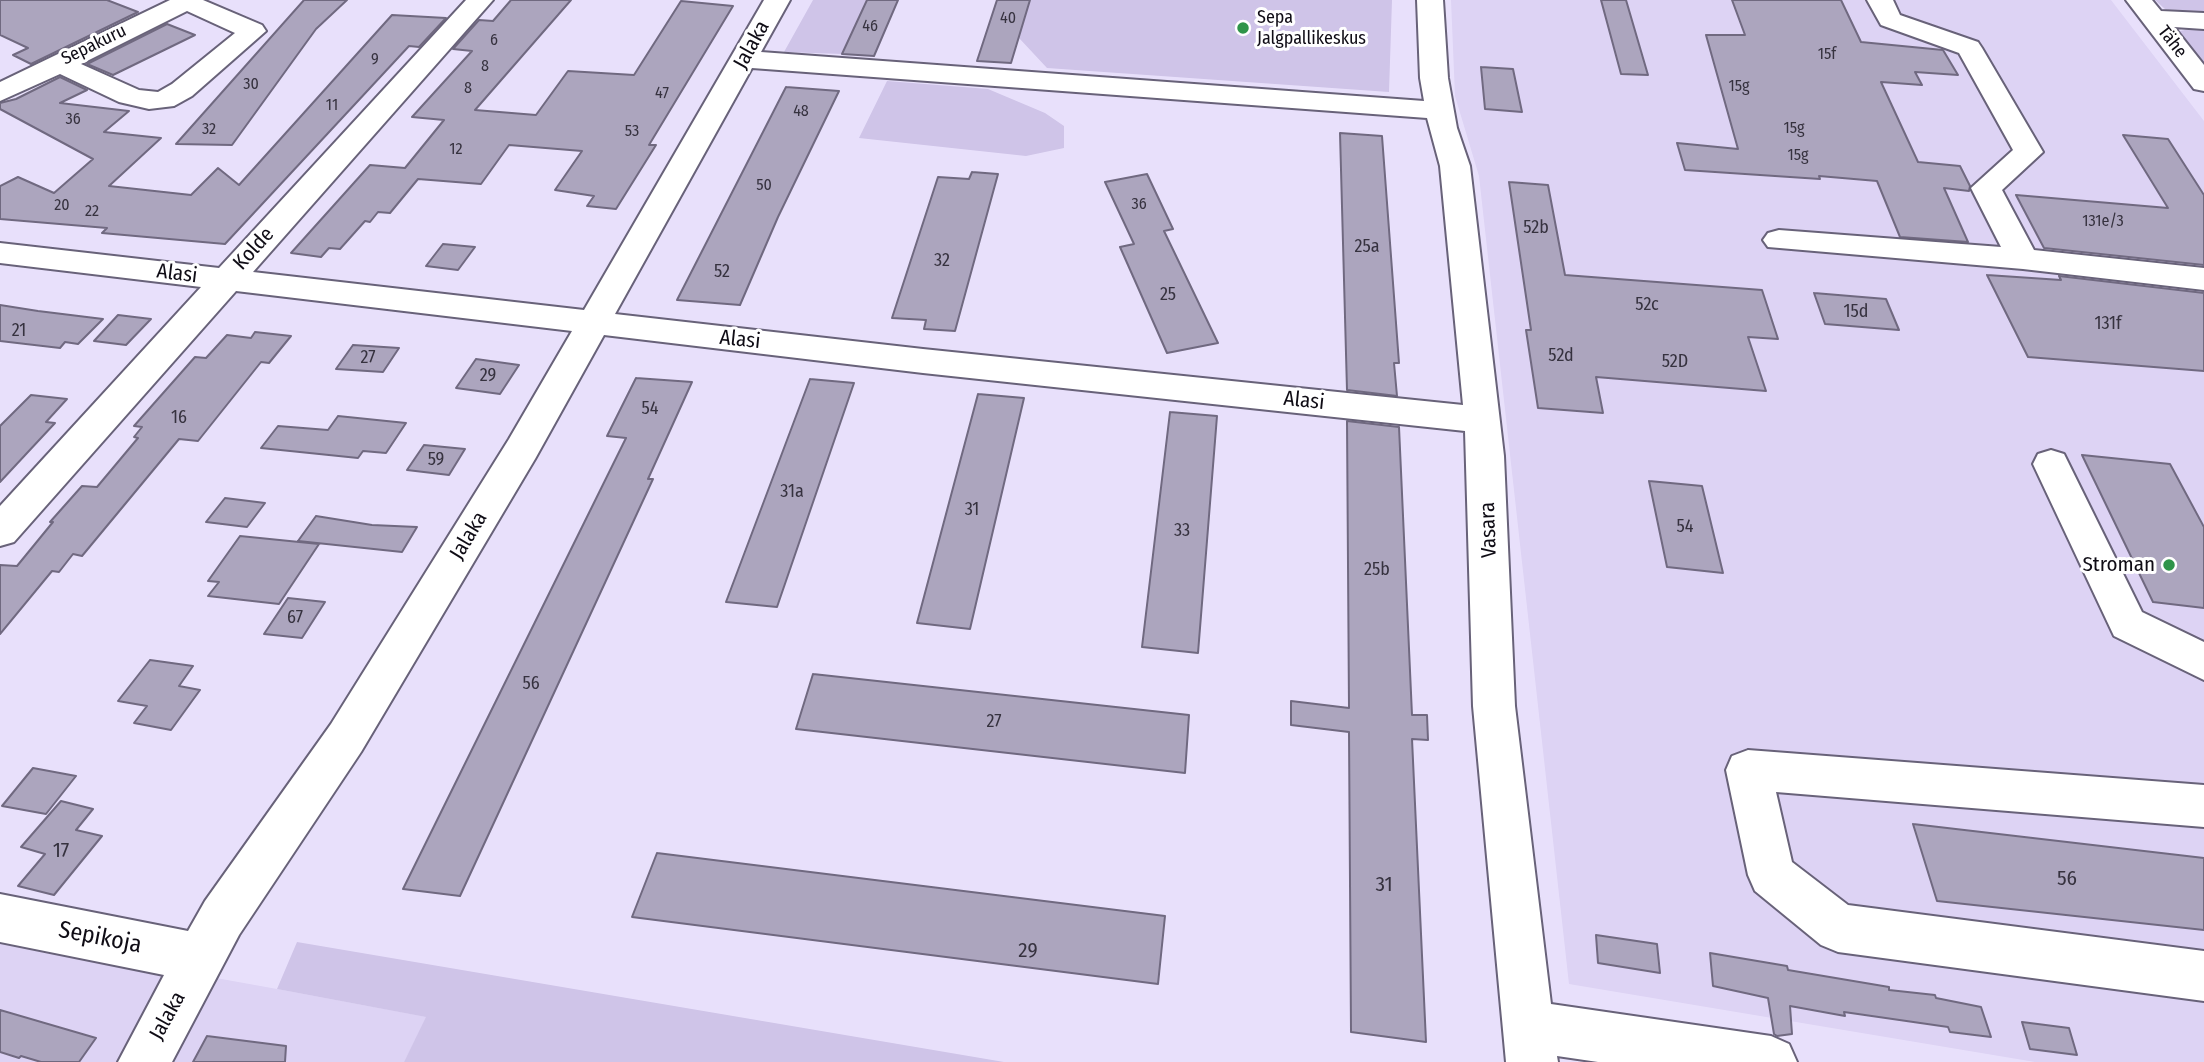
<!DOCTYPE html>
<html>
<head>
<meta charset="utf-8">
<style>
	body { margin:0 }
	canvas { display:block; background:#e8e0fb }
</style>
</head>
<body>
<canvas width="2204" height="1062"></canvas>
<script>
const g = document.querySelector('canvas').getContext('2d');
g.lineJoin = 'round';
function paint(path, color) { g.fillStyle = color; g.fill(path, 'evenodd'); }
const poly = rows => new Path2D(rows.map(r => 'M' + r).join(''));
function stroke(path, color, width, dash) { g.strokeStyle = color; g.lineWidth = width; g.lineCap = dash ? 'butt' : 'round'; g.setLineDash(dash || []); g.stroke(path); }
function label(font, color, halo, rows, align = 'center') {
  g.font = font + ' "Fira Sans Condensed",sans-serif'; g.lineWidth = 6; g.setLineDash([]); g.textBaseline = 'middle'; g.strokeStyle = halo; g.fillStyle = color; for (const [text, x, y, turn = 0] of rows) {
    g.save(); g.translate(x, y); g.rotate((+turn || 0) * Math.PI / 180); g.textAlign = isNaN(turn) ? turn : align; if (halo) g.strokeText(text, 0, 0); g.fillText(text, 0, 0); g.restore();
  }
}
paint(poly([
	[1451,0,2111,0,2204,121,2204,1062,2035,1062,1569,984,1479,176,1455,96],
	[0,939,277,989,427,1017,404,1062,0,1062]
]), '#ddd3f4');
paint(poly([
	[813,0,867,0,842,54,784,52],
	[1030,0,1392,0,1389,92,1047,68,1019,38],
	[2155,0,2204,0,2204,16,2165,9],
	[2204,26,2204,64,2180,35,2180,31],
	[887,81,988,89,1045,113,1064,126,1064,148,1026,156,859,138],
	[297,942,1004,1062,404,1062,426,1017,277,989]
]), '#cfc4e8');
const building = poly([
	[0,0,107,0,138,12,31,64,13,55,28,48,0,35,0,0],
	[304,0,347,0,316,29,232,145,176,144,304,0],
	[511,0,571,0,475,110,536,115,568,71,634,75,681,1,733,6,649,145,656,145,616,209,587,206,594,196,555,190,582,151,509,145,481,184,418,179,390,213,378,212,370,222,365,221,340,249,329,248,321,257,291,253,370,165,405,168,444,120,412,117,472,51,453,49,479,20,493,21,511,0],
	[867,0,898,0,874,56,842,54,867,0],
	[997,0,1030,0,1011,63,977,61,997,0],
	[1601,0,1626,0,1648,75,1621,74,1601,0],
	[1732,0,1841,0,1861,42,1943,50,1958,75,1915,72,1922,85,1881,82,1918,162,1960,166,1970,186,1969,191,1944,188,1968,242,1900,237,1877,181,1819,176,1820,179,1685,170,1677,143,1738,149,1706,35,1745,35,1732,0],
	[392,15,446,18,419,47,409,46,225,244,102,233,107,228,0,219,0,186,18,177,54,193,93,159,0,109,0,103,16,99,60,77,87,90,60,103,129,111,104,132,161,138,109,186,191,195,218,168,239,185,392,15],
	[167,24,195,35,113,75,87,64,167,24],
	[1481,67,1513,69,1522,112,1485,109,1481,67],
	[786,87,839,91,778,217,740,305,677,300,786,87],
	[1340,133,1382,136,1399,363,1394,363,1397,396,1347,390,1340,133],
	[2123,135,2168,139,2204,195,2204,265,2044,248,2016,195,2168,208,2123,135],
	[972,172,998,174,955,331,924,329,926,320,892,318,938,177,969,179,972,172],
	[1147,174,1173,229,1164,231,1218,343,1167,353,1120,247,1134,244,1105,182,1147,174],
	[1509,182,1548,185,1565,275,1762,290,1778,339,1748,337,1766,391,1596,377,1603,413,1538,408,1526,330,1531,330,1509,182],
	[443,244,475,247,458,270,426,266,443,244],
	[1987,275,2061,280,2059,276,2204,293,2204,371,2028,357,1987,275],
	[1814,293,1886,299,1899,330,1825,324,1814,293],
	[0,305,38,311,103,319,78,344,65,342,60,348,0,341,0,305],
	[118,315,151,319,126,345,94,341,118,315],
	[255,332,291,336,269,363,261,362,198,441,179,439,82,556,73,554,59,572,52,571,0,634,0,565,17,566,53,522,50,522,82,486,97,487,138,438,134,437,142,427,134,426,195,357,206,358,227,335,251,338,255,332],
	[353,345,399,348,383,372,336,369,353,345],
	[476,359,519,365,500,394,456,388,476,359],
	[636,378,692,382,648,479,653,479,460,896,403,889,626,438,607,436,636,378],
	[810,379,854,383,777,607,726,602,810,379],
	[978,394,1024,398,970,629,917,623,978,394],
	[31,395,67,399,46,422,55,423,0,482,0,426,31,395],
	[1170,412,1217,416,1198,653,1142,647,1170,412],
	[338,416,406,423,386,453,363,451,358,458,261,448,278,426,328,430,338,416],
	[1347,421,1399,427,1412,715,1427,715,1428,740,1412,739,1426,1042,1351,1032,1349,732,1291,725,1291,701,1349,708,1347,421],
	[424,445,465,449,449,475,407,470,424,445],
	[2082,455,2170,464,2204,527,2204,608,2153,602,2082,455],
	[1649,481,1702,486,1723,573,1667,567,1649,481],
	[225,498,265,503,247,527,206,522,225,498],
	[316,516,372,525,417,527,402,552,298,541,316,516],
	[240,536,319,544,279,604,208,596,219,582,208,581,240,536],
	[288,598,325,602,302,638,264,634,288,598],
	[150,660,193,666,179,686,200,690,171,730,134,723,147,706,118,701,150,660],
	[813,674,1189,715,1185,773,796,729,813,674],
	[33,768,76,776,46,814,2,806,33,768],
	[61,801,93,809,76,830,102,836,54,895,18,886,45,854,21,847,61,801],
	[1913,824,2204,858,2204,930,1937,901,1913,824],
	[657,853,1165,916,1158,984,632,917,657,853],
	[1596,935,1657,944,1660,973,1598,963,1596,935],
	[1710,953,1787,966,1788,970,1889,987,1889,990,1935,995,1936,998,1981,1007,1991,1037,1950,1032,1948,1027,1844,1012,1845,1016,1790,1006,1792,1034,1777,1036,1774,1034,1768,998,1713,986,1710,953],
	[0,1010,96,1038,79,1062,41,1062,21,1056,19,1058,0,1052,0,1010],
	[2022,1022,2069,1028,2077,1055,2030,1049,2022,1022],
	[207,1036,286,1046,285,1062,193,1062,207,1036]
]);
paint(building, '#aca5be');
stroke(building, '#706980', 2);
const minor = poly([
	[170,0,203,0,262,25,266,31,192,96,174,106,149,109,119,102,60,74,0,101,0,82,170,0],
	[187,11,235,33,172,84,158,92,139,90,81,64,187,11],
	[466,0,493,0,253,272,584,310,764,0,790,0,761,52,1424,101,1420,78,1417,0,1443,0,1448,78,1457,128,1470,166,1504,456,1515,706,1551,1004,1771,1036,1789,1044,1797,1062,1598,1062,1557,1056,1558,1062,1506,1062,1473,706,1465,431,923,373,604,335,535,459,361,752,239,935,172,1062,118,1062,164,975,0,942,0,894,188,931,205,901,331,724,509,439,572,331,236,291,14,542,0,546,0,506,201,287,0,263,0,243,219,268,466,0],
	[752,68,1427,118,1440,166,1463,405,923,349,615,314,752,68],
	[1867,0,1893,0,1900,15,1978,42,1982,48,2043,152,2002,190,2034,250,2204,268,2204,290,2023,269,1768,247,1763,240,1768,233,1779,230,2001,247,1971,188,2013,150,1959,53,1881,25,1867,0],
	[2126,0,2152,0,2161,11,2204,13,2204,29,2174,27,2204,65,2204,91,2194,89,2126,0],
	[2051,450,2064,454,2142,612,2204,642,2204,680,2114,636,2033,464,2038,454,2051,450],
	[1748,750,2204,785,2204,827,1776,792,1792,862,1848,905,2204,951,2204,1001,1838,952,1821,945,1755,891,1748,875,1726,770,1732,756,1748,750]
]);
stroke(minor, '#686279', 4);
paint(minor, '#fff');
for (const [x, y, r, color] of [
	[1243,28,7,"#2f9449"],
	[2169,565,7,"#2f9449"]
]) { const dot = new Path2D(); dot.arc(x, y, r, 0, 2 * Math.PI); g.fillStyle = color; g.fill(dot); stroke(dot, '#fff', 2.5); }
label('16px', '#36323f', null, [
	["40",1008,19],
	["46",870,27],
	["6",494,41],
	["15f",1827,55],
	["9",375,60],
	["8",485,67],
	["30",251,85],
	["15g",1739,87],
	["8",468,89],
	["47",662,94],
	["11",332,106],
	["48",801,112],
	["36",73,120],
	["15g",1794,129],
	["32",209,130],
	["53",632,132],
	["12",456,150],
	["15g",1798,156],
	["50",764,186],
	["36",1139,205],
	["20",62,206],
	["22",92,212],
	["131e/3",2103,222]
]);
label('18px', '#0f0c15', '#fff', [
	["Sepa",1257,18],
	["Jalgpallikeskus",1257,39]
], 'left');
label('18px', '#0f0c15', '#fff', [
	["Tähe",2172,42,52],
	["Sepakuru",94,45,-26]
]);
label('18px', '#36323f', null, [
	["52b",1536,228],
	["25a",1367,247],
	["32",942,261],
	["52",722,272],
	["25",1168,295],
	["52c",1647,305],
	["15d",1856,312],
	["131f",2108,324],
	["21",19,331],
	["52d",1561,356],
	["27",368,358],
	["52D",1675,362],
	["29",488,376],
	["54",650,409],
	["16",179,418],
	["59",436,460],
	["31a",792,492],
	["31",972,510],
	["54",1685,527],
	["33",1182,531],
	["25b",1377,570],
	["67",295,618],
	["56",531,684],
	["27",994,722]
]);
label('21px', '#0f0c15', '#fff', [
	["Jalaka",752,45,-61],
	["Kolde",254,249,-48],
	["Alasi",177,274,7],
	["Alasi",740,340,6],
	["Alasi",1304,401,6],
	["Vasara",1489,530,-92],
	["Jalaka",469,536,-59],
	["Jalaka",168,1016,-61]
]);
label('21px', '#0f0c15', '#fff', [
	["Stroman",2155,565]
], 'right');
label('21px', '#36323f', null, [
	["17",61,851],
	["56",2067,879],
	["31",1384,885],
	["29",1028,951]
]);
label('24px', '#0f0c15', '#fff', [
	["Sepikoja",100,938,11]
]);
</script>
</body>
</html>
